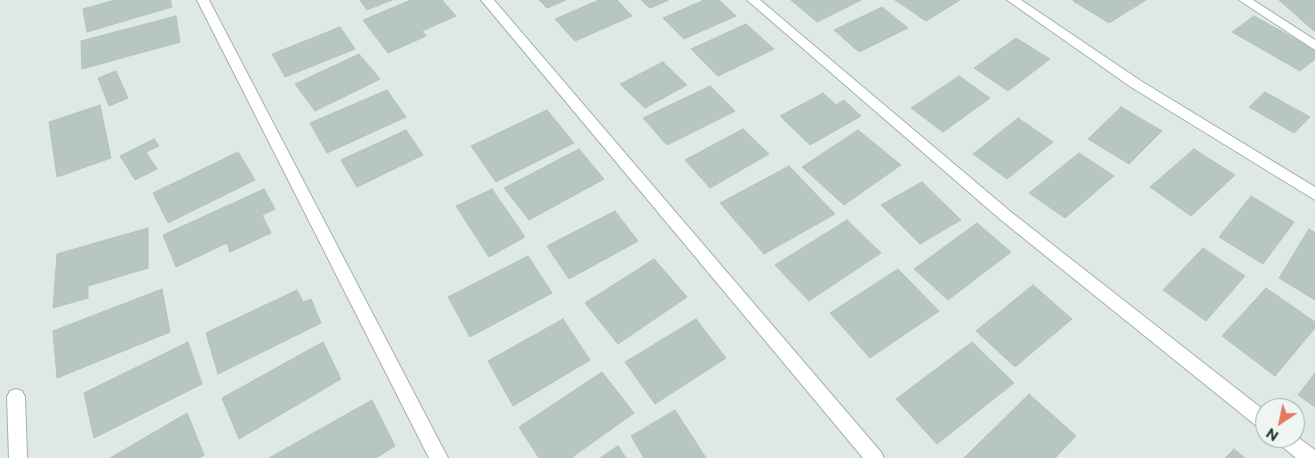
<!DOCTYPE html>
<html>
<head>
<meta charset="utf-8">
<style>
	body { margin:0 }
	#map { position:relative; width:1315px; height:458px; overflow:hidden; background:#dfe9e4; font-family:Montserrat,sans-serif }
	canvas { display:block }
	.north { position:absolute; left:1255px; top:398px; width:50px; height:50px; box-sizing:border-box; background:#eff6f2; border:1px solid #9daaa4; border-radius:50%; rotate:214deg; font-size:14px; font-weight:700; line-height:20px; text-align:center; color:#223830 }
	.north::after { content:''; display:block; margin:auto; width:18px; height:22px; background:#e67660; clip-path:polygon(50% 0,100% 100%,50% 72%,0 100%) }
</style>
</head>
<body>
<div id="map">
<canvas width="1315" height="458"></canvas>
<div class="north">N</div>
</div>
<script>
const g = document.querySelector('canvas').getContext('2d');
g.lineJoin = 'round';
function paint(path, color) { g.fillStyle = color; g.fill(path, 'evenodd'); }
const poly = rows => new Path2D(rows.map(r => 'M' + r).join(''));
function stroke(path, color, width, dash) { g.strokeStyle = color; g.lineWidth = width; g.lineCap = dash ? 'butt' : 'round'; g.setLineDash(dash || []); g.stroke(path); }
const building = poly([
	[115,0,170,0,172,7,87,32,83,9,115,0],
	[360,0,392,0,367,10,360,0],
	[411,0,442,0,456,16,422,31,426,36,388,53,363,20,411,0],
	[539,0,566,0,547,8,539,0],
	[599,0,617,0,632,16,575,41,555,19,599,0],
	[641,0,669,0,650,8,641,0],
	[704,0,719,0,736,16,684,39,663,18,704,0],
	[791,0,861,0,817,22,791,0],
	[895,0,960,0,926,21,895,0],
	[1146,0,1109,23,1073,1,1074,0,1146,0],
	[1279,0,1315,0,1315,31,1314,31,1279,0],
	[882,7,908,28,859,52,834,30,882,7],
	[176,16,180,42,82,69,81,41,176,16],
	[1254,16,1315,50,1315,59,1300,71,1232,32,1254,16],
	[746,24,774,49,718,76,691,49,746,24],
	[340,27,355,49,285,77,272,54,340,27],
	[1016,38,1050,59,1008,91,974,68,1016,38],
	[359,54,380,79,315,111,295,84,359,54],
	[663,62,687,85,645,108,620,84,663,62],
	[116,71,128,98,109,106,98,78,116,71],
	[959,76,990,98,943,132,911,108,959,76],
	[710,86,735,111,667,145,643,118,710,86],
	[387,90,406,117,327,153,310,123,387,90],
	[1265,92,1310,117,1294,133,1249,107,1265,92],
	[823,93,836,105,844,100,861,116,810,145,780,116,823,93],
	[100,105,111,158,57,177,49,122,100,105],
	[1121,107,1162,131,1129,164,1088,139,1121,107],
	[547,110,574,143,496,182,471,146,547,110],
	[1018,118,1053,142,1007,179,973,154,1018,118],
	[743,129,769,154,710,188,685,160,743,129],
	[406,130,423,155,357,187,341,160,406,130],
	[858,130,901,165,844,205,802,167,858,130],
	[154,139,159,146,146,152,157,169,135,180,120,156,154,139],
	[579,149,604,179,529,220,504,188,579,149],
	[1194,149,1235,175,1191,216,1150,187,1194,149],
	[238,152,255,180,168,223,153,193,238,152],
	[1079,153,1114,176,1065,218,1029,193,1079,153],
	[789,166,835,214,764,254,720,203,789,166],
	[922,182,961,220,920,244,881,205,922,182],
	[264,189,275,209,262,215,271,233,230,252,227,243,176,267,163,235,264,189],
	[492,189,525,237,489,257,456,206,492,189],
	[1251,196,1294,222,1263,264,1219,237,1251,196],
	[615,211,638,241,569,279,547,246,615,211],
	[847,220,881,253,809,301,775,265,847,220],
	[977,223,1011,252,948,300,914,269,977,223],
	[148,228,148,268,88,286,88,298,53,308,57,254,148,228],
	[1309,229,1315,233,1315,300,1279,278,1309,229],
	[1203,248,1245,276,1206,321,1163,290,1203,248],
	[528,256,552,293,470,337,448,297,528,256],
	[654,259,687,297,618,344,585,303,654,259],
	[898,269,939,311,870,358,830,313,898,269],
	[1033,285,1072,319,1015,367,976,331,1033,285],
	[1266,288,1315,322,1315,328,1275,376,1222,336,1266,288],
	[162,289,170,332,57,378,53,331,162,289],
	[297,290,303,302,311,299,321,323,218,374,206,333,297,290],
	[563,319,590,360,513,406,488,361,563,319],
	[696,319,726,358,655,404,625,362,696,319],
	[188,342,202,384,94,438,84,393,188,342],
	[323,342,341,379,239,439,222,398,323,342],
	[972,342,1014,383,937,444,896,399,972,342],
	[602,372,634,413,571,458,539,458,519,427,602,372],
	[1315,373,1315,407,1298,395,1315,373],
	[1029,394,1076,436,1055,458,964,458,1029,394],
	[372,400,395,446,376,458,269,458,372,400],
	[675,410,706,458,644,458,631,436,675,410],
	[187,413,204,455,199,458,110,458,187,413],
	[618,446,626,458,600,458,618,446],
	[1234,449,1245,458,1225,458,1234,449]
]);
paint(building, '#b8c6c0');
stroke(building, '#b2c2ba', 1);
const street = poly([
	[197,0,209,0,448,458,429,458,197,0],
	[481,0,494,0,881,452,884,458,863,458,481,0],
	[747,0,760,0,1011,212,1265,411,1265,431,1259,428,1001,220,747,0],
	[1007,0,1021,0,1141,81,1315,187,1315,200,1131,87,1007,0],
	[1239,0,1253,0,1315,40,1315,50,1239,0],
	[16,389,22,391,25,397,27,458,9,458,7,397,10,391,16,389],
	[1295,435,1315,450,1315,458,1296,458,1279,444,1276,438,1295,438,1295,435]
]);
stroke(street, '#a3b0aa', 2);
paint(street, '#fff');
</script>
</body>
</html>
